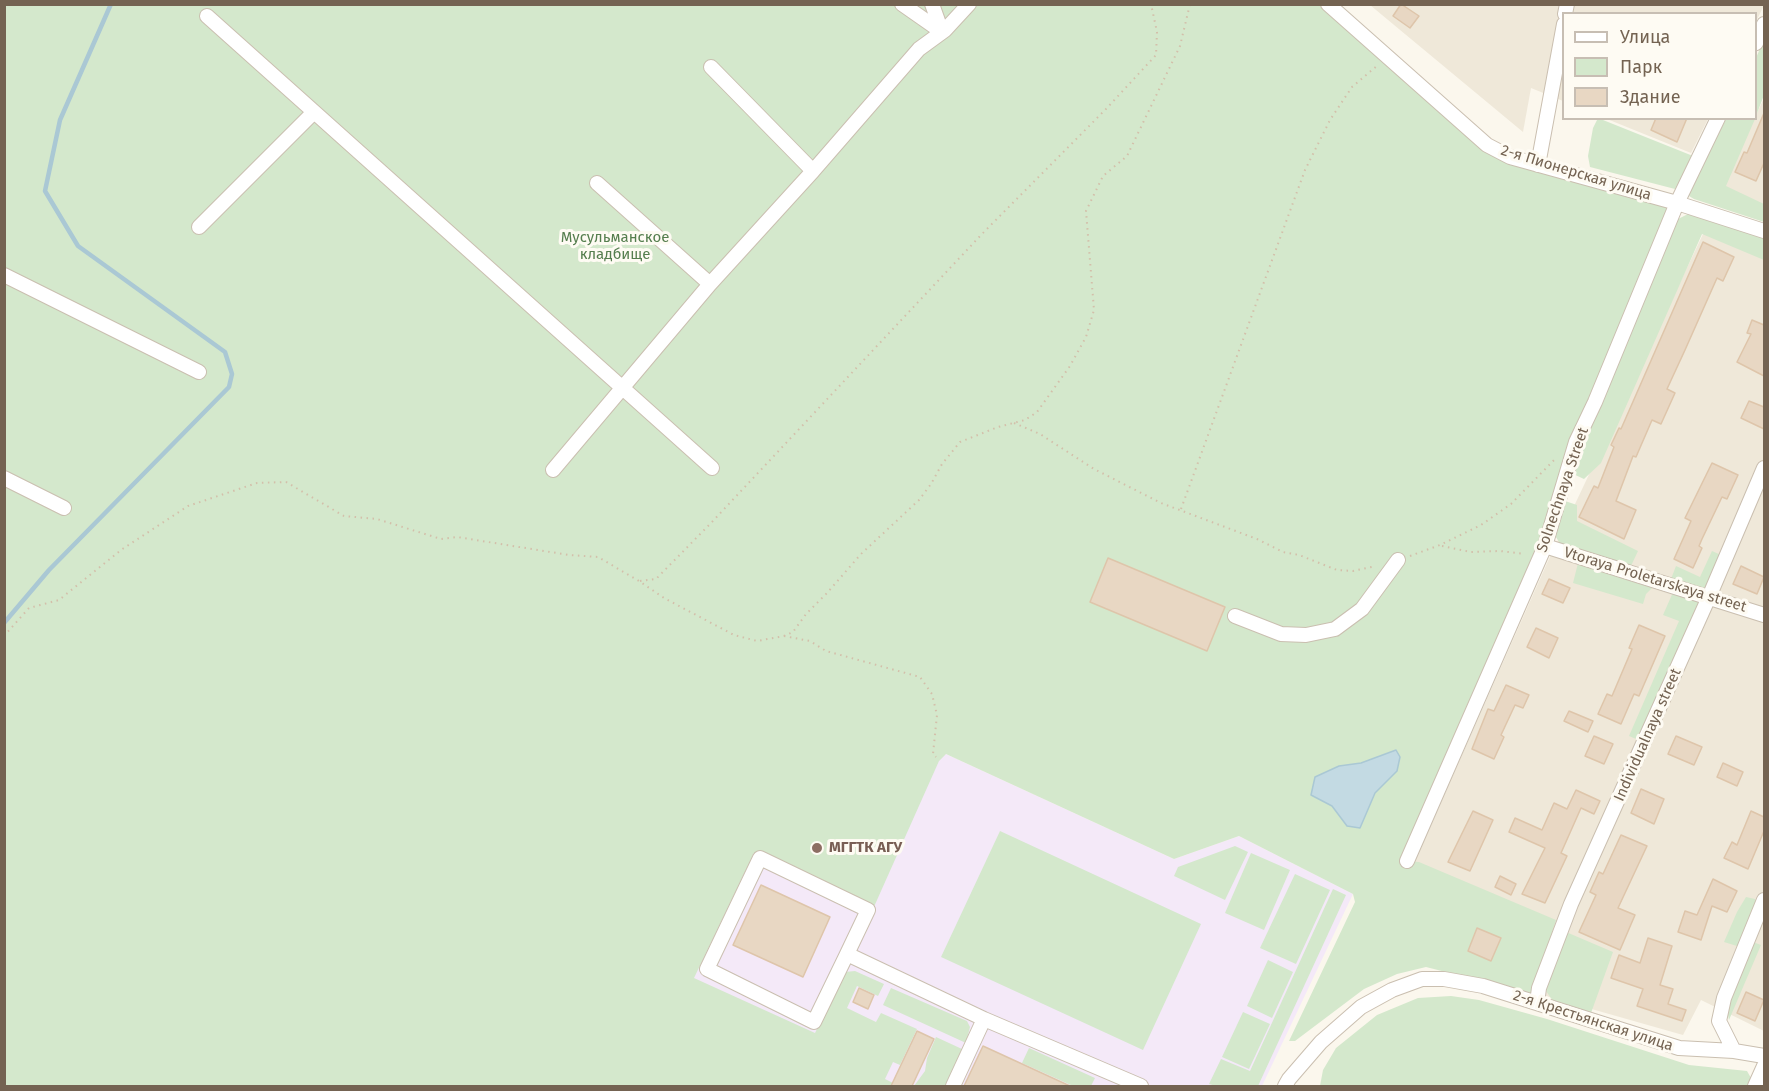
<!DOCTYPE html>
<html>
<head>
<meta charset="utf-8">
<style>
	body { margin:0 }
	#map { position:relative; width:1769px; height:1091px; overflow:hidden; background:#fbf7ed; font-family:"Fira Sans",sans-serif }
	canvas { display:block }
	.frame { position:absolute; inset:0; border:6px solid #746352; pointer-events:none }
	.legend { position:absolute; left:1562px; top:12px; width:195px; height:108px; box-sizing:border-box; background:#fefbf3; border:2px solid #c7beb3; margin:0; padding:8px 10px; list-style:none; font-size:18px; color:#746352 }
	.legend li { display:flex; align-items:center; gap:12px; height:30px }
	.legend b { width:30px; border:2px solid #c7beb3 }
</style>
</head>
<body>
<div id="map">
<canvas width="1769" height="1091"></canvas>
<div class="frame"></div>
<ul class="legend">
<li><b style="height:8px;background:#fff"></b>Улица</li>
<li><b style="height:16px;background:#d4e8cc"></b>Парк</li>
<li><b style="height:16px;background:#e8d7c3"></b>Здание</li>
</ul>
</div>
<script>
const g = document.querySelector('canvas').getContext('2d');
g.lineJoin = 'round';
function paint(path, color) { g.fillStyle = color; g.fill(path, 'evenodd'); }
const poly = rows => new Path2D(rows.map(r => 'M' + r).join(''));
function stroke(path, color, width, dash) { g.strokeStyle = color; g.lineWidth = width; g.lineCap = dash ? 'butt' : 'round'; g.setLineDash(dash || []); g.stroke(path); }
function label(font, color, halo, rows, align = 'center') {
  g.font = font + ' "Fira Sans",sans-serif'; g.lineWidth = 6; g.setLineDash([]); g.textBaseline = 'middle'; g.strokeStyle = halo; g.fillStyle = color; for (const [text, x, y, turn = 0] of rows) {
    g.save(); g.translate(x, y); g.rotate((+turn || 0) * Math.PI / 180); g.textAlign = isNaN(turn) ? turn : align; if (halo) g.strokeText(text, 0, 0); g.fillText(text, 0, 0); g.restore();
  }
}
paint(poly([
	[1370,5,1764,5,1756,22,1756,14,1564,14,1563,101,1531,88,1523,132],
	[1764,98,1764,206,1721,190],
	[1607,119,1708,119,1691,153],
	[1703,234,1764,254,1764,1031,1701,1000,1683,1035,1426,962,1414,863,1548,561]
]), '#efe8d9');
paint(poly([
	[527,754,946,754,1174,859,1239,836,1353,894,1262,1086,538,1086]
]), '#f4e9f8');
paint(poly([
	[4,5,1328,5,1487,145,1677,203,1595,402,1545,546,1407,861,1419,862,1556,920,1531,997,1497,985,1426,967,1397,974,1364,989,1295,1041,1289,1041,1355,902,1353,894,1239,836,1174,859,946,754,939,761,873,909,754,853,694,978,815,1033,845,972,855,971,884,984,878,996,857,986,847,1008,876,1022,881,1013,917,1029,900,1065,893,1062,885,1079,893,1083,891,1086,5,1086],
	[1397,750,1397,771,1375,793,1360,828,1347,826,1332,806,1339,766,1361,763],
	[1764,39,1764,95,1756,116,1756,58],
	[1598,118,1693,156,1675,189,1590,167,1588,156,1593,128],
	[1726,119,1755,119,1726,186,1764,204,1764,222,1694,199,1689,196,1690,191],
	[1690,213,1764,238,1764,260,1702,234,1601,463,1584,479,1571,473,1678,219],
	[1565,501,1577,505,1577,521,1638,551,1630,568,1561,545,1554,534],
	[1712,551,1721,555,1706,590,1671,579,1676,566,1700,577],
	[1578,563,1655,585,1646,594,1643,604,1573,583],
	[1674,590,1700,602,1641,741,1629,736,1679,621,1663,615],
	[1000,831,1201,924,1143,1050,941,957],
	[1235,846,1248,852,1225,900,1174,876,1178,867],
	[1251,853,1290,870,1264,930,1225,913],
	[1295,874,1330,890,1296,964,1260,948],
	[1333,889,1346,895,1258,1086,1216,1086,1209,1084,1221,1059,1250,1071],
	[1746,897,1755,899,1756,903,1737,946,1724,942,1737,912],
	[1566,932,1613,952,1591,1013,1553,1001,1546,991,1547,981],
	[1753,942,1761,945,1729,1020,1726,1005],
	[1268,960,1293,972,1272,1018,1247,1006],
	[891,988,967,1021,970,1027,966,1043,883,1005],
	[1451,996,1479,1000,1547,1019,1689,1065,1747,1071,1751,1078,1747,1086,1320,1086,1323,1070,1336,1048,1377,1015,1418,998],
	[1243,1012,1270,1024,1249,1069,1222,1057],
	[936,1037,962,1049,945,1086,914,1086,925,1071,927,1058],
	[1029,1048,1095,1078,1091,1086,1073,1086,1022,1063]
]), '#d4e8cc');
const water = poly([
	[1396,750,1400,757,1397,771,1375,793,1360,828,1347,826,1332,806,1311,795,1315,777,1339,766,1361,763,1396,750]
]);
paint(water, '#c3dae3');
stroke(water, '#aac8d4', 1.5);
stroke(poly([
	[4,623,49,570,229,387,232,374,225,352,78,246,45,191,60,120,111,4]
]), '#aac8d4', 4.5);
const building = poly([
	[1401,4,1419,16,1410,28,1393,16,1401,4],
	[1764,113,1764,163,1756,181,1735,172,1744,152,1747,153,1764,113],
	[1656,118,1687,118,1677,142,1651,130,1656,118],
	[1703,242,1734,257,1723,281,1717,278,1685,350,1667,389,1675,393,1661,424,1652,420,1636,457,1633,456,1616,501,1636,510,1624,539,1579,517,1594,486,1598,488,1614,447,1611,445,1619,428,1621,429,1703,242],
	[1752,320,1764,325,1764,376,1737,362,1751,334,1747,333,1752,320],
	[1749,401,1764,407,1764,429,1741,418,1749,401],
	[1712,463,1738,475,1727,499,1722,497,1702,539,1699,546,1702,548,1693,568,1674,559,1691,521,1685,518,1712,463],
	[1108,558,1225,607,1207,651,1090,602,1108,558],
	[1741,566,1764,577,1757,594,1733,584,1741,566],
	[1549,579,1570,588,1563,603,1542,594,1549,579],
	[1639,625,1665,636,1639,696,1634,694,1621,724,1598,714,1607,694,1612,696,1632,649,1629,648,1639,625],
	[1536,628,1558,638,1549,658,1527,647,1536,628],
	[1506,685,1529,695,1523,708,1515,705,1501,735,1504,737,1494,759,1472,749,1488,709,1494,711,1506,685],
	[1569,711,1593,721,1588,732,1564,721,1569,711],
	[1594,736,1613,744,1604,764,1585,756,1594,736],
	[1676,736,1702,747,1694,765,1668,754,1676,736],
	[1723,763,1743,772,1737,786,1717,777,1723,763],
	[1641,789,1664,799,1654,824,1631,813,1641,789],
	[1576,790,1600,801,1594,814,1581,808,1561,853,1567,856,1545,903,1522,894,1545,848,1509,832,1515,818,1542,830,1554,803,1567,809,1576,790],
	[1473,811,1493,820,1470,871,1448,862,1473,811],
	[1751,811,1764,817,1764,831,1748,869,1724,858,1732,842,1737,845,1751,811],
	[1621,835,1647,846,1618,908,1635,915,1620,950,1579,932,1596,895,1590,892,1599,872,1603,874,1621,835],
	[1500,876,1516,884,1511,895,1495,887,1500,876],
	[1713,879,1737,891,1727,912,1712,906,1701,940,1678,932,1685,911,1697,915,1713,879],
	[761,885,830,917,803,977,733,945,761,885],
	[1477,928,1501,938,1491,961,1468,951,1477,928],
	[1648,938,1672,946,1660,985,1673,989,1668,1004,1686,1010,1682,1021,1637,1006,1643,989,1611,978,1619,955,1640,963,1648,938],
	[859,988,874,995,868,1009,853,1002,859,988],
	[1746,992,1764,1000,1755,1021,1737,1013,1746,992],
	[917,1031,934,1039,912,1086,891,1086,917,1031],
	[983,1046,1070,1086,964,1086,983,1046]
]);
paint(building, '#e8d7c3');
stroke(building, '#dec5aa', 1.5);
const minor = poly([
	[902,4,942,32],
	[932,4,942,32],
	[1328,4,1487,145,1510,157,1677,203,1764,231],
	[1565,14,1567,4],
	[207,16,712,468],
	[1756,43,1764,24],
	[711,67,813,171],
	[1538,165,1564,24],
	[597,183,710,284],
	[199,227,314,112],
	[4,275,199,372],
	[553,470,710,284,813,171,919,49,945,30,969,4],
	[4,478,64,508],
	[1545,546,1764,615],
	[1235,616,1281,634,1306,635,1335,629,1362,609,1398,560],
	[1407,861,1545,546,1576,442,1595,402,1677,203,1718,118],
	[847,954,814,1022,707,969,760,858,868,910,847,954,984,1019,1141,1086],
	[1537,1003,1539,988,1571,904,1709,597,1764,468],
	[1734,1051,1719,1021,1724,998,1764,900],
	[953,1086,984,1019],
	[1285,1086,1289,1079,1321,1042,1361,1007,1392,990,1422,979,1444,979,1483,986,1679,1048,1734,1051,1764,1056],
	[1755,1086,1764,1066]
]);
stroke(minor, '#cabfb0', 16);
stroke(poly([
	[1014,423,1040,434,1094,469,1161,503,1257,539,1283,552,1299,555,1337,570,1353,571,1376,566],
	[1181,509,1305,170,1330,120,1352,87,1378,65],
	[1442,546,1471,552,1500,551,1525,554],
	[1410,556,1440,545,1481,525,1511,504,1557,457],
	[640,581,656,579,711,523,981,235,1106,109,1156,55,1157,32,1151,4],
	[4,636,29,608,59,600,121,550,188,506,257,483,286,482,344,516,377,519,441,539,457,537,569,555,598,557,639,581,664,598,734,635,757,641,784,636,793,632,806,614,827,593,861,554,919,500,931,484,942,464,960,442,998,427,1025,420,1037,412,1070,366,1086,337,1094,310,1086,211,1103,176,1127,156,1180,46,1190,4],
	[784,636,810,641,826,651,920,677,932,694,937,715,933,754,936,757]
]), '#d3bfaa', 2, [1.5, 4.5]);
stroke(minor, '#fff', 14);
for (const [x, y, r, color] of [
	[817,848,6,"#8d6e63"]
]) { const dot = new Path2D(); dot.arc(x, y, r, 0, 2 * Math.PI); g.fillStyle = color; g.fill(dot); stroke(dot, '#fefbf3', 2); }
label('15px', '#746352', '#fefbf3', [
	["2-я Пионерская улица",1576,173,17],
	["Solnechnaya Street",1563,490,-71],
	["Vtoraya Proletarskaya street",1655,580,17],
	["Individualnaya street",1648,735,-66],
	["2-я Крестьянская улица",1593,1021,18]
]);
label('15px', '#557e4e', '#fefbf3', [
	["Мусульманское",615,238],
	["кладбище",615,255]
]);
label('bold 15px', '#785e54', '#fefbf3', [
	["МГГТК АГУ",829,848]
], 'left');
</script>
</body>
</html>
